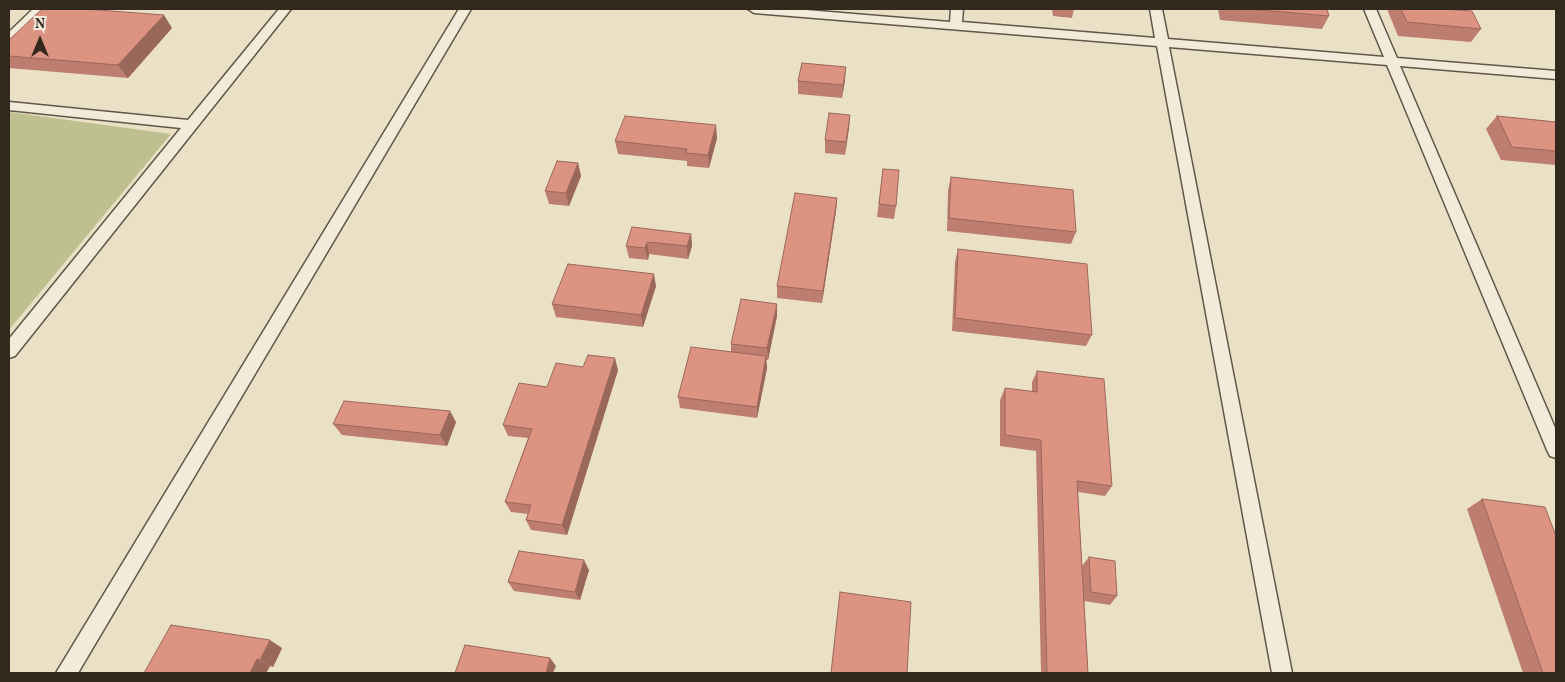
<!DOCTYPE html>
<html>
<head>
<meta charset="utf-8">
<style>
	body { margin:0 }
	#map { position:relative; width:1565px; height:682px; overflow:hidden; background:#eae0c6; font-family:Vollkorn,serif }
	canvas { display:block }
	.frame { position:absolute; inset:0; border:10px solid #33281e; pointer-events:none }
	.north { position:absolute; left:15px; top:15px; width:50px; height:50px; -webkit-text-stroke:4px #f1ebda; paint-order:stroke; rotate:0deg; font-size:14px; font-weight:700; line-height:20px; text-align:center; color:#33281e }
	.north::after { content:''; display:block; margin:auto; width:18px; height:22px; background:#33281e; clip-path:polygon(50% 0,100% 100%,50% 72%,0 100%) }
</style>
</head>
<body>
<div id="map">
<canvas width="1565" height="682"></canvas>
<div class="frame"></div>
<div class="north">N</div>
</div>
<script>
const g = document.querySelector('canvas').getContext('2d');
g.lineJoin = 'round';
function paint(path, color) { g.fillStyle = color; g.fill(path, 'evenodd'); }
const poly = rows => new Path2D(rows.map(r => 'M' + r).join(''));
function stroke(path, color, width, dash) { g.strokeStyle = color; g.lineWidth = width; g.lineCap = dash ? 'butt' : 'round'; g.setLineDash(dash || []); g.stroke(path); }
paint(poly([
	[9,112,171,134,9,330]
]), '#bfc090');
const lane = poly([
	[33,9,46,9,13,41,9,42,9,32,33,9],
	[279,9,291,9,15,356,9,358,9,339,181,128,9,110,9,102,188,120,279,9],
	[459,9,471,9,78,673,56,673,459,9],
	[748,9,794,9,950,22,951,9,963,9,962,22,1155,38,1150,9,1162,9,1168,39,1384,57,1364,9,1376,9,1397,58,1556,71,1556,79,1400,66,1556,430,1556,458,1550,456,1547,450,1387,65,1169,47,1292,673,1272,673,1157,46,754,13,748,9]
]);
stroke(lane, '#615648', 3);
paint(lane, '#f1ebda');
paint(poly([
	[1052,9,1074,9,1072,18,1053,16],
	[1218,9,1327,9,1329,16,1322,29,1220,20],
	[1387,9,1442,9,1481,29,1471,42,1398,36],
	[172,28,128,78,9,68,9,40],
	[845,80,842,98,798,94,798,81],
	[850,115,849,128,845,155,825,153,825,140],
	[1497,116,1556,122,1556,165,1501,160,1486,129],
	[717,138,709,168,687,166,687,161,618,154,615,141],
	[578,163,581,176,569,206,549,204,545,191],
	[883,169,896,206,894,219,877,217],
	[951,177,1076,232,1071,244,947,231,948,190],
	[837,198,836,211,822,303,777,298,777,286],
	[691,234,692,246,688,259,649,254,648,260,629,258,626,246],
	[958,249,1092,335,1086,346,952,331,955,262],
	[656,286,643,327,556,317,552,304],
	[777,316,768,360,766,360,767,368,757,418,680,408,678,397,731,352,731,344],
	[583,367,618,370,567,535,531,530,526,520,528,514,511,512,505,502,528,438,508,436,503,425,547,387],
	[1037,371,1112,486,1105,496,1078,492,1088,673,1041,673,1036,451,1000,446,1000,400,1005,388,1032,392,1032,382],
	[456,422,447,446,342,435,333,424],
	[1482,499,1556,673,1523,673,1467,509],
	[1089,557,1117,596,1110,605,1084,601,1082,566],
	[589,570,580,600,514,591,508,582],
	[282,648,273,667,270,666,266,673,144,673]
]), '#bd7e70');
paint(poly([
	[164,15,172,28,128,78,118,65],
	[846,67,845,80,842,98,843,85],
	[850,115,849,128,845,155,846,142],
	[716,125,717,138,709,168,708,155],
	[578,163,581,176,569,206,566,193],
	[837,198,836,211,822,303,823,291],
	[691,234,692,246,688,259,687,246],
	[647,242,649,254,648,260,645,248],
	[654,274,656,286,643,327,641,315],
	[777,304,777,316,768,360,767,348],
	[766,356,767,368,757,418,757,407],
	[615,358,618,370,567,535,562,525],
	[450,411,456,422,447,446,440,435],
	[584,560,589,570,580,600,575,592],
	[270,640,282,648,273,667,260,660],
	[550,658,556,666,553,673,546,673],
	[257,659,270,666,266,673,250,673]
]), '#9a675b');
const building = poly([
	[42,9,85,9,164,15,118,65,9,56,9,40,42,9],
	[1248,9,1327,9,1329,16,1248,9],
	[1401,9,1442,9,1472,11,1481,29,1407,22,1401,9],
	[802,63,846,67,843,85,798,81,802,63],
	[829,113,850,115,846,142,825,140,829,113],
	[625,116,716,125,708,155,686,153,687,149,615,141,625,116],
	[1497,116,1556,122,1556,151,1512,147,1497,116],
	[557,161,578,163,566,193,545,191,557,161],
	[883,169,899,170,896,206,879,204,883,169],
	[951,177,1073,190,1076,232,949,218,951,177],
	[795,193,837,198,823,291,777,286,795,193],
	[632,227,691,234,687,246,647,242,645,248,626,246,632,227],
	[958,249,1087,264,1092,335,955,318,958,249],
	[568,264,654,274,641,315,552,304,568,264],
	[741,299,777,304,767,348,731,344,741,299],
	[691,347,766,356,757,407,678,397,691,347],
	[588,355,615,358,562,525,526,520,531,505,505,502,532,429,503,425,519,383,547,387,556,363,583,367,588,355],
	[1037,371,1104,379,1112,486,1077,481,1088,673,1047,673,1041,440,1005,435,1005,388,1037,392,1037,371],
	[344,401,450,411,440,435,333,424,344,401],
	[1482,499,1545,507,1556,536,1556,673,1543,673,1482,499],
	[519,551,584,560,575,592,508,582,519,551],
	[1089,557,1115,561,1117,596,1091,592,1089,557],
	[840,592,911,602,907,673,831,673,840,592],
	[171,625,270,640,260,660,257,659,250,673,144,673,171,625],
	[465,645,550,658,546,673,455,673,465,645]
]);
paint(building, '#dc9382');
stroke(building, '#9a675b', 1);
</script>
</body>
</html>
